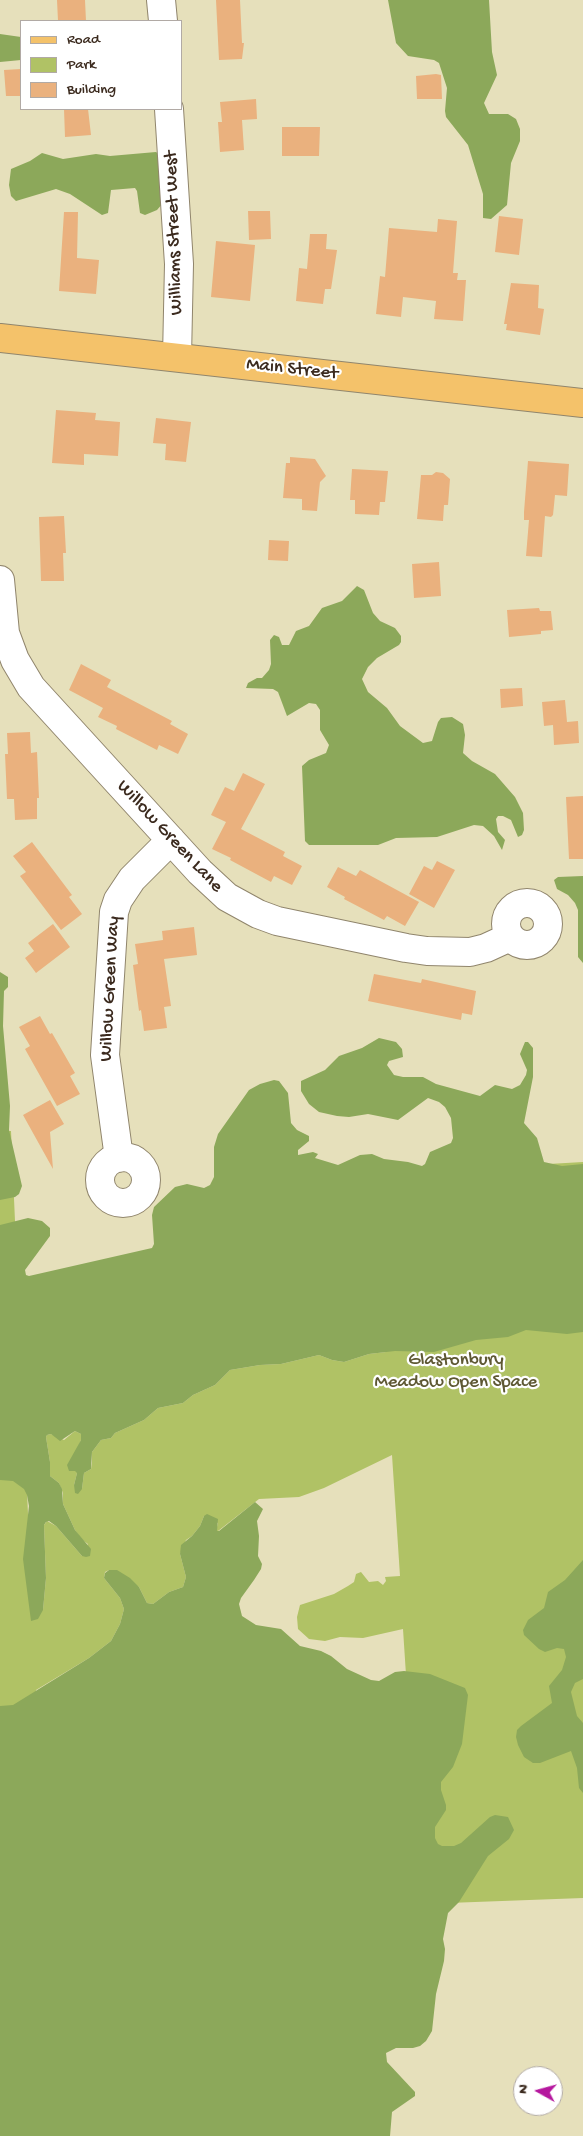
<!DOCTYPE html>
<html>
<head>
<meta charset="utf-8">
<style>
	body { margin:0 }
	#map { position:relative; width:583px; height:2136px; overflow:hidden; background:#e6e0bb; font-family:"Gochi Hand",sans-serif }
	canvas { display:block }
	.legend { position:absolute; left:20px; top:20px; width:162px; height:90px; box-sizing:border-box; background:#fff; border:1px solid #b1aaa5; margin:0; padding:6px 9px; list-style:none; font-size:15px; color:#3b2a1e }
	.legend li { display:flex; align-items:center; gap:10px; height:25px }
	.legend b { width:25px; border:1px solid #b1aaa5 }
	.north { position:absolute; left:513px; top:2066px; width:50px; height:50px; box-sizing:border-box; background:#fff; border:1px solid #b1aaa5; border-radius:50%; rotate:277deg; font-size:14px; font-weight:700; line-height:20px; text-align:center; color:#3b2a1e }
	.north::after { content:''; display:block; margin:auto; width:18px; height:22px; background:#b5179e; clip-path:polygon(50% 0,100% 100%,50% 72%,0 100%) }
</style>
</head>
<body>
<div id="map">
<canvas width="583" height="2136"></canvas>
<ul class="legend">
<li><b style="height:6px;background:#f4c26a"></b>Road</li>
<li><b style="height:14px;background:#b0c265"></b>Park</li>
<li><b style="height:14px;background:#eab17e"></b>Building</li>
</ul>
<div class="north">N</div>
</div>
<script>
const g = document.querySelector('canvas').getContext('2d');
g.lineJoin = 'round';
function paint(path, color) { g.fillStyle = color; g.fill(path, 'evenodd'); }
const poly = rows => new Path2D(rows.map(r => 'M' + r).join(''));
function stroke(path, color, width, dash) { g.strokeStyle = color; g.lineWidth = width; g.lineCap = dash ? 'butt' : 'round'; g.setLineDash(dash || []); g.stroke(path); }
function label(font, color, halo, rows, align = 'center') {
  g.font = font + ' "Gochi Hand",sans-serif'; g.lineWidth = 4.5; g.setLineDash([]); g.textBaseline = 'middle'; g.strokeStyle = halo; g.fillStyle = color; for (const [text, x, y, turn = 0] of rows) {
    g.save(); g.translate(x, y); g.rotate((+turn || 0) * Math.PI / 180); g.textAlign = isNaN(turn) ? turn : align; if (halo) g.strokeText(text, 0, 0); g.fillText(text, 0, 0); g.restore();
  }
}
paint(poly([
	[0,1131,11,1131,28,1514,43,1610,46,1578,44,1525,47,1521,56,1526,82,1556,88,1544,81,1539,75,1530,63,1504,63,1493,59,1483,50,1476,50,1462,46,1437,47,1435,51,1434,64,1440,75,1431,81,1434,81,1440,77,1450,77,1473,74,1485,82,1489,84,1473,91,1469,92,1463,92,1452,101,1440,111,1438,115,1433,144,1420,158,1408,183,1403,193,1395,215,1385,230,1370,260,1365,281,1364,319,1355,332,1360,344,1362,369,1354,386,1352,514,1166,583,1162,583,1898,421,1904,403,1629,363,1638,340,1637,325,1641,309,1639,298,1629,297,1617,300,1605,334,1594,348,1586,354,1582,356,1574,361,1572,369,1582,378,1581,383,1585,386,1581,385,1577,400,1576,392,1455,324,1488,299,1497,259,1499,218,1531,216,1531,218,1523,204,1516,200,1526,192,1536,186,1540,180,1554,186,1577,183,1587,169,1592,153,1604,147,1603,139,1587,109,1570,105,1572,104,1578,120,1598,124,1609,120,1624,111,1641,89,1658,36,1690,0,2136]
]), '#b0c265');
paint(poly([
	[388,0,489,0,492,52,497,75,484,103,489,114,508,114,516,119,520,129,520,141,511,163,507,205,491,219,483,218,483,194,468,145,446,117,445,111,447,88,439,63,434,60,408,56,396,43],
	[0,34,21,37,21,60,0,62],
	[156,152,160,155,163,203,157,210,145,215,140,213,137,191,135,188,111,190,108,213,102,215,70,194,56,189,16,201,11,196,9,185,11,169,30,161,42,153,63,159,96,154,110,156],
	[357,586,364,590,373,613,380,621,395,628,401,636,401,642,399,645,377,658,368,667,362,679,368,692,387,708,400,726,423,743,432,741,438,722,441,718,452,717,463,724,465,735,463,753,472,761,495,774,515,797,523,813,524,830,522,835,518,837,511,820,503,816,498,816,496,819,498,832,505,840,502,850,494,836,483,826,474,825,437,837,396,838,378,845,309,845,305,841,302,766,309,760,326,753,329,745,320,730,320,710,316,704,309,703,287,716,278,692,273,689,246,688,248,683,257,678,262,678,269,670,271,664,270,640,274,635,279,637,282,645,289,645,296,631,309,626,322,608,342,601],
	[583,876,583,963,578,957,578,910,575,903,568,895,557,889,554,880,558,877],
	[0,972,8,977,8,987,4,991,3,1026,10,1106,9,1130,22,1186,19,1194,15,1197,0,1200],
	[379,1038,396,1042,402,1049,403,1057,389,1061,387,1065,394,1075,403,1077,423,1077,436,1084,480,1096,495,1085,512,1089,520,1085,526,1075,527,1070,520,1054,525,1042,528,1042,533,1048,533,1077,524,1123,537,1138,544,1162,562,1166,583,1164,583,1332,567,1334,526,1330,508,1337,476,1340,434,1352,395,1351,369,1354,344,1362,332,1360,319,1355,281,1364,260,1365,230,1370,215,1385,193,1395,183,1403,158,1408,144,1420,115,1433,111,1438,101,1440,92,1452,91,1469,84,1473,82,1489,78,1494,75,1493,74,1485,77,1473,75,1471,69,1471,67,1465,81,1440,81,1434,75,1431,60,1441,51,1434,47,1435,46,1437,50,1462,50,1476,59,1483,62,1489,63,1504,75,1530,91,1549,90,1556,86,1557,82,1556,56,1526,49,1521,46,1522,44,1525,46,1578,43,1610,38,1619,31,1621,23,1559,29,1506,27,1495,24,1489,13,1481,0,1480,0,1225,28,1218,42,1221,50,1228,50,1236,25,1270,26,1275,29,1276,152,1248,154,1244,152,1215,154,1207,175,1187,187,1184,204,1188,210,1185,214,1177,214,1147,218,1134,249,1090,260,1084,274,1080,279,1081,288,1093,291,1123,297,1130,309,1136,309,1141,298,1150,298,1155,313,1152,318,1154,315,1158,338,1165,360,1155,372,1154,384,1159,408,1162,422,1166,425,1164,430,1152,451,1143,453,1138,451,1118,445,1107,439,1102,428,1098,398,1120,368,1114,349,1117,337,1116,319,1112,309,1104,301,1091,301,1081,325,1070,339,1056,362,1048],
	[255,1502,263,1509,257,1521,259,1536,258,1556,262,1564,261,1569,254,1580,241,1598,239,1604,242,1616,256,1625,281,1629,300,1646,321,1651,331,1656,347,1669,371,1680,379,1681,395,1672,404,1671,430,1674,465,1688,468,1695,462,1744,453,1767,441,1782,441,1790,446,1805,446,1810,435,1827,435,1838,438,1844,442,1846,454,1846,461,1843,490,1817,495,1815,508,1817,514,1830,509,1839,488,1856,459,1902,448,1913,443,1939,445,1949,444,1961,436,1994,432,2031,426,2041,420,2046,413,2048,396,2048,386,2053,387,2062,415,2092,415,2096,392,2112,390,2136,0,2136,0,1706,13,1705,89,1658,111,1641,120,1624,124,1609,120,1598,104,1578,105,1573,109,1570,117,1570,130,1578,139,1587,147,1603,153,1604,169,1592,183,1587,186,1577,180,1554,181,1545,192,1536,200,1526,204,1516,207,1514,218,1519,217,1531,219,1531],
	[583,1560,583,1679,575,1683,571,1692,577,1716,583,1723,583,1793,579,1788,577,1768,571,1751,540,1763,533,1763,524,1757,518,1745,516,1737,517,1730,521,1726,552,1703,549,1686,562,1670,566,1657,564,1649,557,1648,545,1652,539,1649,524,1635,523,1630,528,1620,544,1608,548,1592,565,1580]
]), '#8ca85a');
paint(poly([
	[57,0,85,0,86,21,58,21],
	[216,0,240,0,242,43,244,43,242,59,219,60],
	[21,69,21,96,6,96,4,70],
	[436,74,441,75,442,99,417,99,416,76],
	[256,99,257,119,242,120,244,150,220,152,218,122,222,122,220,102],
	[64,109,88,109,91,135,65,137],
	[282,127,320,127,319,156,282,156],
	[248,211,270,211,271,239,249,240],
	[64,212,78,212,77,258,99,260,96,294,59,291],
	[499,216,523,219,519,255,495,252],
	[438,219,457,221,453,273,458,273,457,280,466,280,463,321,434,319,436,301,403,297,401,317,376,314,380,276,385,277,389,228,437,232],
	[310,234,327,234,326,249,337,250,331,289,325,289,323,304,296,301,299,268,307,269],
	[216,241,255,245,250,301,211,297],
	[511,283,539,285,538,308,544,309,540,335,506,330,507,324,504,324],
	[56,410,96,413,95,420,120,422,118,456,84,454,84,465,52,463],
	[156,418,191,422,186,462,165,460,166,444,153,443],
	[290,457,315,459,326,476,320,482,317,511,302,510,302,499,283,498,286,463,290,463],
	[528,461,569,464,567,496,555,495,553,515,551,517,545,516,542,557,526,556,529,520,524,520,524,512],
	[352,469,388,471,385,502,380,502,379,515,355,514,355,500,350,500],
	[436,472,443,473,450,479,448,505,444,505,443,521,417,519,421,475,432,475],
	[64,516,66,553,63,553,64,581,41,581,39,517],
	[269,540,289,541,288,561,268,560],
	[439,562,441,596,414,598,412,564],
	[539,608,540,611,551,611,553,630,541,631,541,634,509,637,507,610],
	[81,664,111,680,107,687,172,721,170,724,188,734,178,754,159,745,157,750,116,729,117,726,98,717,103,708,69,690],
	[522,688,523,706,501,708,500,689],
	[565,700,567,722,578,721,579,743,554,745,553,725,544,726,542,702],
	[30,732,31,753,37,752,39,798,37,798,37,819,15,820,14,799,7,799,5,754,8,754,7,733],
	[243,773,265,784,241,829,285,852,283,856,302,866,292,885,274,876,271,882,230,860,231,858,212,849,226,822,211,815,225,787,234,791],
	[583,796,583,859,569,859,566,797],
	[32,842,72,895,69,897,82,914,61,930,20,876,26,872,13,856],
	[437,861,455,870,434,908,409,894,424,866,432,870],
	[338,867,356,876,360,870,419,902,405,926,387,916,384,920,344,899,345,897,327,887],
	[53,924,70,947,36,973,25,958,34,951,28,943],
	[194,927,197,955,164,959,171,1006,164,1007,167,1028,144,1031,141,1010,139,1011,133,965,138,964,135,944,163,940,162,931],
	[374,974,421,983,422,979,476,991,472,1015,462,1013,461,1020,368,1001],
	[40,1016,50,1034,52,1033,75,1073,70,1076,80,1094,57,1106,25,1049,30,1046,19,1027],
	[50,1100,64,1124,50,1132,53,1169,23,1115]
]), '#eab17e');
const minor = poly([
	[161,0,163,21],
	[169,109,179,264,177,357],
	[0,580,5,633,15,660,31,687,200,872,227,897,258,914,277,921,406,948,427,951,470,952,486,948,510,937],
	'506 924a21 21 0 1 1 42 0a21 21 0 1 1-42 0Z',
	'100 1180a23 23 0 1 1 46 0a23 23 0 1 1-46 0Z',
	[119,1158,105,1055,114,912,118,900,132,879,171,840]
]);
const major = poly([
	[0,338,583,403]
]);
stroke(minor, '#90856c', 30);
stroke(major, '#90856c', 30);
stroke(minor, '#fff', 28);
stroke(major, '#f4c26a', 28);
label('19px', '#3b2a1e', '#fff', [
	["Williams Street West",175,233,-92],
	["Main Street",292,370,6],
	["Willow Green Lane",169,837,47],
	["Willow Green Way",111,989,-87]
]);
label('19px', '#5e5833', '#fff', [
	["Glastonbury",456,1361],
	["Meadow Open Space",456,1383]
]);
</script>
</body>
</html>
